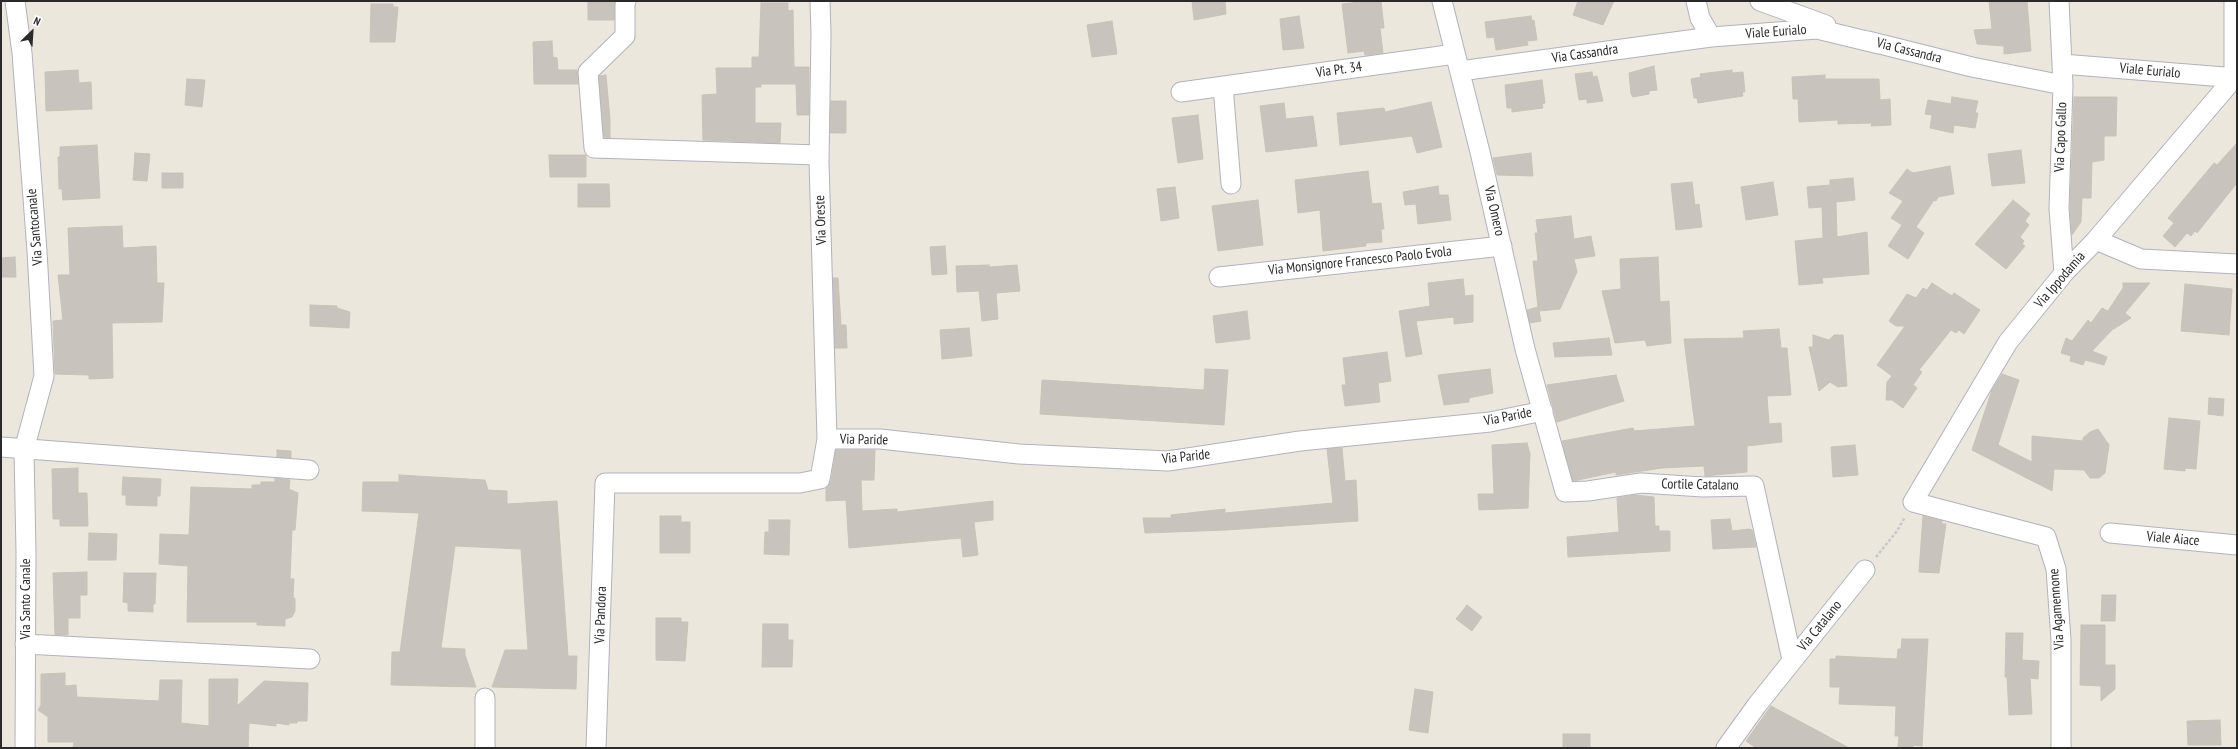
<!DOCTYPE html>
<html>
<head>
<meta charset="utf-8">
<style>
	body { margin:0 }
	#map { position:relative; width:2238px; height:749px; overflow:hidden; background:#ece7dd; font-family:"PT Sans Narrow",sans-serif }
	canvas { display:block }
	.frame { position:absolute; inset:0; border:2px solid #2a2a2a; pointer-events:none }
	.north { position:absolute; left:12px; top:12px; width:40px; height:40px; -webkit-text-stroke:3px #fff; paint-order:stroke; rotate:25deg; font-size:11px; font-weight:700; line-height:16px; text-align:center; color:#2a2a2a }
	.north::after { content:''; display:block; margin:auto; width:14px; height:18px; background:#2a2a2a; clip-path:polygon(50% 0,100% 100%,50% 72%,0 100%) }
</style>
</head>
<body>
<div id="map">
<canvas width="2238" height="749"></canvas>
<div class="frame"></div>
<div class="north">N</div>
</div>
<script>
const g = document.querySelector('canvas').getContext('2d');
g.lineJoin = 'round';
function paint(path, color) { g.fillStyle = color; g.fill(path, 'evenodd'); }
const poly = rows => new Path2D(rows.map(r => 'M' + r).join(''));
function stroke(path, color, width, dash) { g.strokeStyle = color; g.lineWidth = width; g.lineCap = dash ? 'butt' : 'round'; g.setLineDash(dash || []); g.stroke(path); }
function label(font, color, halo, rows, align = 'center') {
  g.font = font + ' "PT Sans Narrow",sans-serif'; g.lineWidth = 3.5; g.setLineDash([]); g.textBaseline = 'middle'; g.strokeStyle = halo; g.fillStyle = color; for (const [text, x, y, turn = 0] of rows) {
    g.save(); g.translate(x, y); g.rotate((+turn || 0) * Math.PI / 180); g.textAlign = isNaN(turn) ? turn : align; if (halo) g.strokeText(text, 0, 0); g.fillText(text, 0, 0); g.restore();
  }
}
const building = poly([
	[588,1,615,1,614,20,588,20,588,1],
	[1192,1,1225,1,1226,14,1194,20,1192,1],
	[1370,1,1381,1,1384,28,1380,28,1383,53,1365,55,1364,51,1348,53,1342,4,1370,1],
	[1578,1,1614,1,1603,25,1573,15,1578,1],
	[1989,1,2027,1,2031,51,2004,54,2004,46,1977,44,1974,30,1992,29,1989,1],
	[761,3,788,3,788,11,793,10,794,67,809,67,809,115,797,115,796,84,761,84,761,87,755,87,755,123,781,123,780,143,703,140,702,95,717,94,716,68,752,68,752,57,759,57,761,3],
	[371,4,393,4,393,7,398,7,395,42,370,42,371,4],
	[1299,16,1304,48,1283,50,1280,19,1299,16],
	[1531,16,1532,21,1534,20,1537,40,1527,41,1528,45,1496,50,1494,37,1487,38,1485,22,1531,16],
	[1112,21,1117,54,1092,57,1087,25,1112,21],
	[552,41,553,57,557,58,558,70,577,70,578,84,534,84,533,42,552,41],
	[1654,66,1657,90,1649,91,1649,94,1633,97,1631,94,1629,73,1654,66],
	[78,70,79,83,91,82,92,109,46,111,45,72,78,70],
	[1732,70,1732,73,1743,72,1745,92,1742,92,1743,96,1698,103,1697,98,1694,98,1691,79,1701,77,1700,74,1732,70],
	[1592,72,1593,77,1597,76,1603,101,1587,103,1587,99,1579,100,1575,74,1592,72],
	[606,75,610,119,610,138,604,137,599,76,606,75],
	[1825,75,1825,79,1879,79,1880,100,1890,99,1891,125,1871,126,1872,123,1838,124,1838,120,1799,122,1798,99,1793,99,1792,77,1825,75],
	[187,79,205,80,202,107,185,105,187,79],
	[1542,80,1545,103,1542,104,1543,108,1512,112,1512,108,1507,108,1505,85,1542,80],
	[1952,97,1978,101,1975,113,1978,113,1975,128,1954,125,1953,133,1930,128,1932,115,1925,114,1928,100,1951,104,1952,97],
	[2074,97,2117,97,2116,136,2104,136,2104,160,2092,162,2091,198,2082,198,2081,222,2072,235,2070,209,2074,97],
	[831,101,846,101,846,133,830,133,831,101],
	[1431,102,1442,147,1417,153,1412,136,1340,145,1337,113,1384,108,1385,112,1431,102],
	[1284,103,1286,119,1313,116,1317,146,1266,152,1260,106,1284,103],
	[1198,115,1203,159,1178,163,1172,118,1198,115],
	[2237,143,2237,183,2197,233,2195,231,2191,236,2187,233,2175,247,2163,236,2174,223,2168,218,2214,163,2217,165,2237,143],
	[97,145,100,198,63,200,62,189,59,189,58,157,60,157,60,147,97,145],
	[2021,150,2025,183,1992,186,1988,154,2021,150],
	[135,153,150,154,147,181,133,180,135,153],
	[1531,153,1533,176,1497,175,1493,158,1531,153],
	[549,155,586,155,586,177,550,177,549,155],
	[1950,166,1954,194,1938,197,1936,201,1934,200,1916,227,1924,233,1908,259,1888,246,1902,225,1891,218,1903,201,1889,193,1907,169,1913,173,1950,166],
	[1368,171,1372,204,1381,203,1384,229,1381,229,1382,242,1366,243,1366,246,1323,251,1320,210,1298,213,1295,180,1368,171],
	[162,173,183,173,183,188,162,188,162,173],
	[1853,178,1855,200,1836,202,1837,237,1867,232,1869,274,1822,278,1823,283,1799,285,1795,241,1823,238,1822,207,1809,208,1807,187,1830,185,1830,180,1853,178],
	[1692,182,1695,205,1699,204,1702,227,1676,230,1671,184,1692,182],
	[1773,182,1778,215,1746,220,1741,187,1773,182],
	[578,184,609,184,610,207,578,207,578,184],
	[1438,186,1439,195,1448,195,1451,220,1418,224,1416,204,1405,205,1403,192,1438,186],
	[1175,187,1179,218,1161,221,1157,189,1175,187],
	[1258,200,1263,245,1218,251,1212,206,1258,200],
	[2013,200,2030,214,2025,221,2029,225,2020,237,2024,241,2022,244,2025,246,2006,269,1975,244,2013,200],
	[1571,216,1574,239,1591,236,1595,256,1574,259,1577,272,1560,309,1539,311,1541,321,1530,323,1527,310,1538,307,1533,261,1538,261,1535,233,1538,233,1536,220,1571,216],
	[122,226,123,248,156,246,157,283,164,283,162,322,112,323,113,378,89,379,89,375,55,374,53,321,63,320,58,275,70,275,68,228,122,226],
	[945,246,947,274,932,275,930,247,945,246],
	[15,257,16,277,1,277,1,258,15,257],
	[1658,257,1660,302,1669,301,1671,343,1647,346,1645,340,1615,343,1602,291,1621,289,1620,259,1658,257],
	[989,265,989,267,1017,265,1020,291,996,293,998,319,982,321,979,291,957,292,956,266,989,265],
	[833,278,838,278,841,325,846,325,847,348,835,348,833,278],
	[1463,279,1465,296,1473,295,1473,322,1454,324,1454,317,1416,321,1422,354,1406,357,1399,311,1430,306,1428,283,1463,279],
	[1932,283,1952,296,1954,293,1980,310,1964,334,1959,330,1956,333,1951,330,1919,370,1922,372,1913,385,1917,388,1903,408,1892,400,1886,400,1887,382,1892,376,1877,365,1905,326,1896,326,1889,321,1907,294,1916,298,1923,288,1927,290,1932,283],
	[2123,283,2150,283,2125,313,2131,318,2112,330,2092,351,2107,357,2104,365,2085,360,2083,365,2070,361,2071,356,2061,353,2066,338,2072,341,2088,320,2091,323,2102,308,2108,311,2123,288,2123,283],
	[2185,284,2232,289,2229,335,2181,331,2185,284],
	[310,305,337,306,337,308,350,312,349,328,310,326,310,305],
	[1247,311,1250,339,1216,343,1213,316,1247,311],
	[969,328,972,356,942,359,940,330,969,328],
	[1779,329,1781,348,1787,348,1791,395,1767,396,1769,424,1781,423,1782,442,1747,446,1747,472,1705,476,1704,466,1662,468,1616,475,1616,472,1573,481,1562,441,1633,428,1634,431,1695,426,1684,339,1744,338,1743,331,1779,329],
	[1813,335,1829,340,1834,335,1843,335,1847,386,1838,387,1830,382,1819,391,1809,347,1813,347,1813,335],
	[1609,338,1612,355,1555,357,1553,343,1609,338],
	[1387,352,1391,381,1378,383,1380,402,1345,406,1342,385,1346,385,1343,358,1387,352],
	[1205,369,1228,370,1224,425,1040,414,1042,380,1204,390,1205,369],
	[1490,369,1493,393,1469,398,1469,402,1444,405,1438,375,1490,369],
	[2002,374,2019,380,1998,445,2032,462,2032,436,2083,441,2083,438,2090,432,2098,429,2109,445,2105,473,2099,478,2090,478,2084,470,2054,469,2052,491,1972,450,1992,390,2002,374],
	[1616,375,1624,401,1557,422,1547,385,1616,375],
	[2209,398,2224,399,2223,416,2208,414,2209,398],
	[2169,418,2200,421,2196,469,2185,468,2185,471,2164,469,2169,418],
	[1527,443,1530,454,1528,508,1479,510,1478,494,1494,494,1492,445,1527,443],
	[1855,445,1858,475,1833,477,1831,447,1855,445],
	[1342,448,1345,481,1356,480,1358,521,1226,530,1145,533,1143,518,1171,518,1171,515,1225,509,1225,513,1333,503,1327,449,1342,448],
	[277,450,291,451,291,458,277,457,277,450],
	[836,450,875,450,874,480,861,480,862,511,897,509,897,512,993,501,993,520,974,522,978,555,963,557,961,538,849,548,846,500,826,501,826,488,831,481,836,450],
	[78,468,78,493,87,493,88,526,60,526,60,519,53,519,52,469,78,468],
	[399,475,485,480,488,490,507,491,507,504,557,501,568,656,577,656,576,689,492,687,505,650,528,650,521,549,455,546,441,648,465,649,465,655,476,687,391,685,392,652,400,652,419,513,362,511,363,482,399,482,399,475],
	[123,477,161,479,160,496,157,496,157,506,126,505,126,495,122,495,123,477],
	[275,478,290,480,289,489,298,493,295,530,292,530,290,579,294,579,293,598,295,598,295,611,292,617,285,619,285,626,257,625,257,622,187,622,188,566,159,564,160,534,189,535,191,487,252,489,252,485,261,485,261,482,275,482,275,478],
	[1635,495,1654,497,1655,526,1659,526,1659,531,1670,531,1670,551,1568,557,1567,537,1619,532,1617,498,1635,495],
	[660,516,681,516,681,522,690,522,690,553,660,553,660,516],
	[1923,516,1942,521,1942,524,1946,524,1939,573,1919,572,1923,516],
	[1730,519,1732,531,1749,529,1752,530,1756,547,1713,549,1711,520,1730,519],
	[769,520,790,520,789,555,764,554,765,532,769,532,769,520],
	[89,533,117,534,116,560,88,560,89,533],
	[87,572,87,595,80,595,80,618,68,618,68,635,55,635,53,573,87,572],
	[124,573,156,573,155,604,153,604,153,612,128,611,128,603,123,602,124,573],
	[2102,595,2116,595,2115,621,2101,621,2102,595],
	[1467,605,1482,617,1472,631,1456,619,1467,605],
	[656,618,681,618,681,622,688,622,685,661,656,660,656,618],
	[763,624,788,624,788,640,793,640,792,667,762,667,763,624],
	[2081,625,2105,625,2105,665,2115,665,2115,689,2101,701,2101,686,2080,685,2081,625],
	[2006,633,2023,633,2022,660,2039,661,2038,679,2030,678,2032,714,2009,715,2007,677,2005,677,2006,633],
	[1902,639,1928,639,1922,746,1913,745,1913,747,1898,747,1899,736,1895,736,1896,706,1839,704,1840,687,1830,687,1830,659,1836,659,1836,656,1897,659,1898,649,1901,649,1902,639],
	[65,673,65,686,76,685,77,697,159,701,160,680,182,680,181,723,209,726,209,679,238,679,237,706,264,681,308,683,307,721,297,721,297,723,289,723,289,725,276,723,276,726,249,723,248,748,73,748,74,742,48,742,48,717,38,710,41,705,41,674,65,673],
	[1415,689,1433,692,1428,733,1409,730,1415,689],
	[1771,706,1818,731,1849,748,1756,748,1746,741,1771,706],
	[2220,720,2221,745,2188,745,2187,721,2220,720],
	[1563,734,1590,734,1590,748,1563,748,1563,734]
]);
paint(building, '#c8c3bc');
stroke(building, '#c7c3b7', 1);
const minor = poly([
	[15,1,22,53,37,251,44,376,24,450,26,553,25,748],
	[626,1,625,5,625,36,588,72,594,148,819,155],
	[1442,1,1480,152,1525,349,1565,492,1588,491,1641,483,1703,487,1754,486,1792,660],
	[1696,1,1700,18,1711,37],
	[1760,1,1826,25],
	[2059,1,2063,85,2059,209,2064,273],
	[1868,41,1972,67,2063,85],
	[2062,64,2237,78],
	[1460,71,1711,37,1817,29,1879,44],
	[1223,86,1231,184],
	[1181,92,1455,54],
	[2096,240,2141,259,2237,264],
	[1219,277,1502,246],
	[827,439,880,439,1019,454,1168,461,1300,441,1490,422,1543,411],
	[1,447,309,470],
	[2110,533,2237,545],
	[25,644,310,659],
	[485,748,485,698],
	[596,748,605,483,800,483,820,479,827,439,819,162,821,34,820,1],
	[1726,748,1757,705,1865,570],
	[2061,748,2061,640,2056,569,2046,537,1913,502,2008,342,2064,273,2096,240,2234,78,2234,1]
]);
stroke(minor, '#b0b2be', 21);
stroke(poly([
	[1876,557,1897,531,1905,517]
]), '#c8c8c8', 2.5, [3, 2]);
stroke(minor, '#fff', 19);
label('14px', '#2a2a2a', '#fff', [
	["Viale Eurialo",1776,32,-4],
	["Via Cassandra",1909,51,14],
	["Via Cassandra",1585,54,-8],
	["Via Pt. 34",1339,70,-8],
	["Viale Eurialo",2150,71,5],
	["Via Capo Gallo",2061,137,-88],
	["Via Omero",1494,211,77],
	["Via Oreste",821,220,-92],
	["Via Santocanale",35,227,-95],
	["Via Monsignore Francesco Paolo Evola",1360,261,-6],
	["Via Ippodamia",2060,280,-49],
	["Via Paride",1508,417,-11],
	["Via Paride",864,440,1],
	["Via Paride",1186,457,-6],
	["Cortile Catalano",1700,485,1],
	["Viale Aiace",2173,539,5],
	["Via Santo Canale",26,599,-90],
	["Via Agamennone",2057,609,-94],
	["Via Pandora",601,615,-88],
	["Via Catalano",1820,626,-51]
]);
</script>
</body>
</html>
